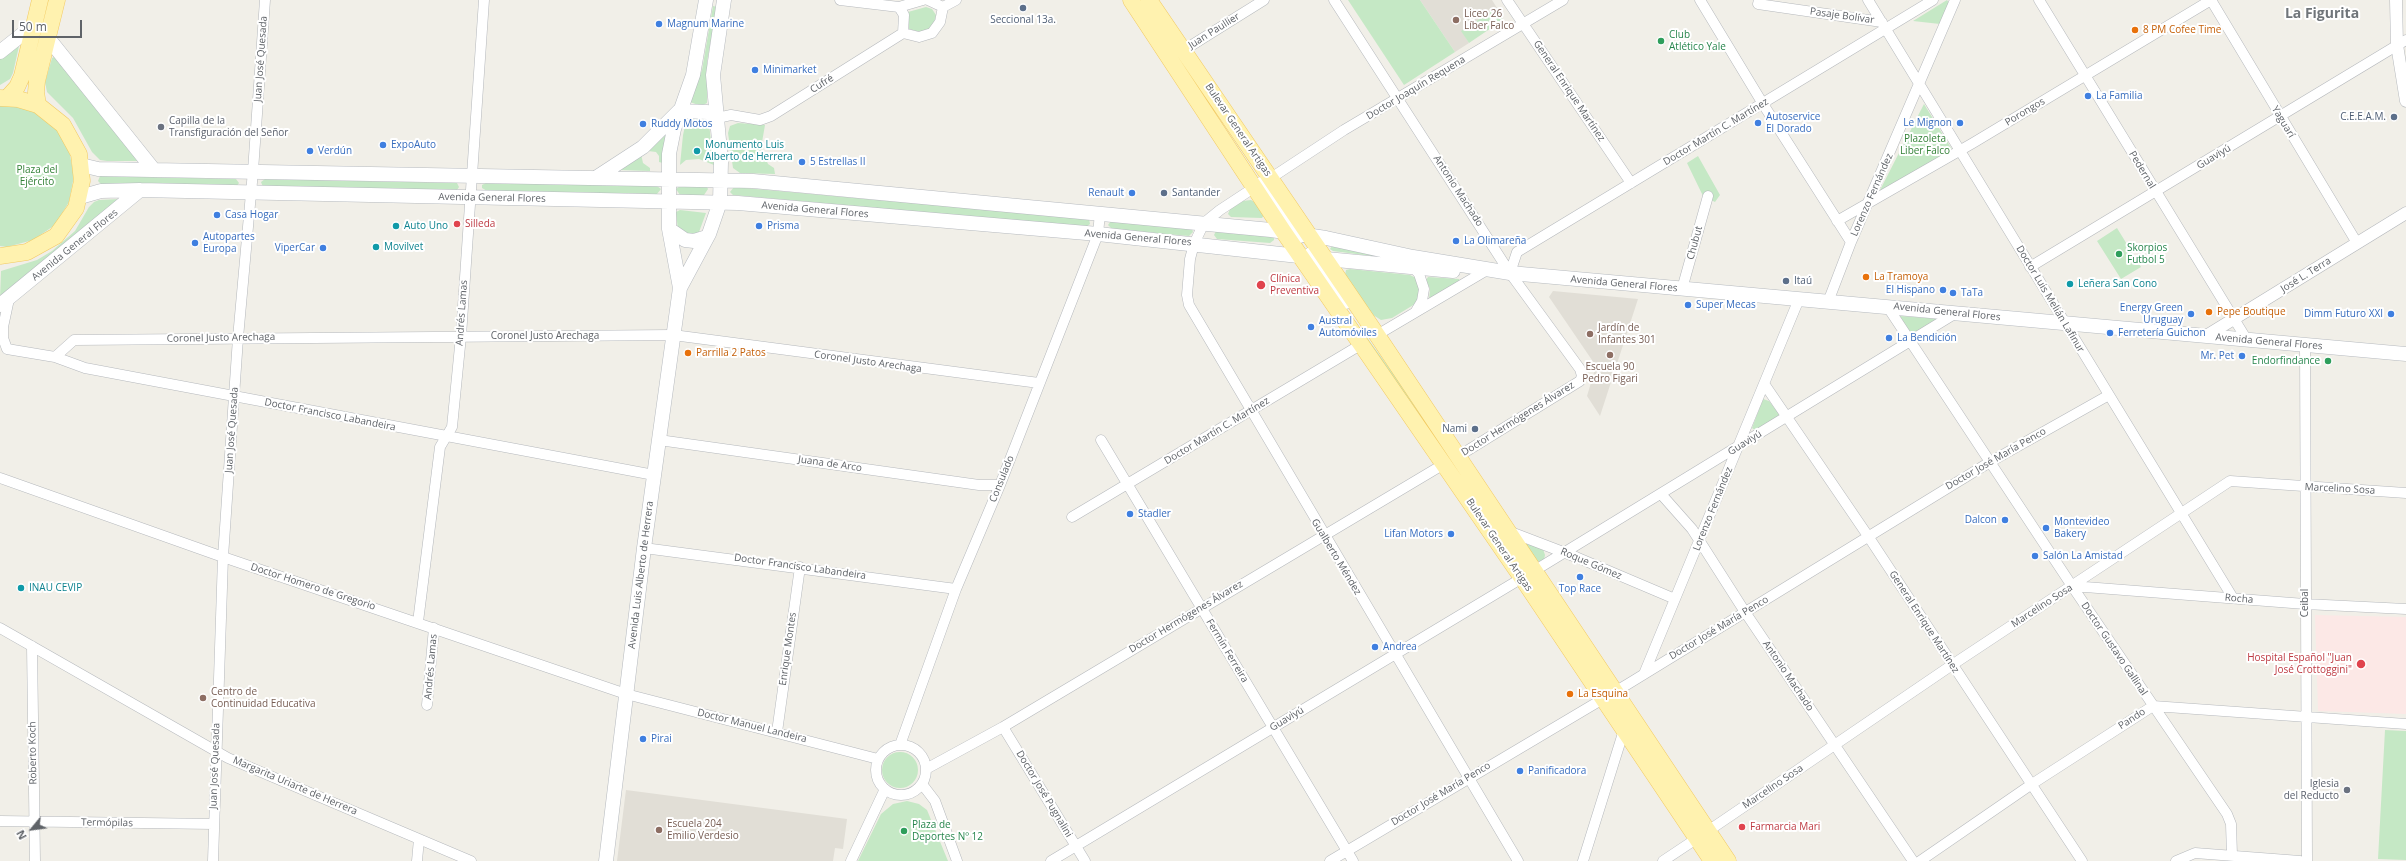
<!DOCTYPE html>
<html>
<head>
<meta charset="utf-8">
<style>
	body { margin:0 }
	#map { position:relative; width:2406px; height:861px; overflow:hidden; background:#f1efe8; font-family:"Open Sans",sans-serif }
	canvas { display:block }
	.north { position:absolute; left:12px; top:809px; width:40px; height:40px; -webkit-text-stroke:3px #fff; paint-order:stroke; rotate:241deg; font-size:11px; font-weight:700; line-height:16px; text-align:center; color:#5f6368 }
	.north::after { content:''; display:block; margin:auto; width:14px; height:18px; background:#5f6368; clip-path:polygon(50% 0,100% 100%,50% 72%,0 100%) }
	.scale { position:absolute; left:12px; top:20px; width:70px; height:18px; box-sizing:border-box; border:2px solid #5f6368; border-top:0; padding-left:5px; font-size:12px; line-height:14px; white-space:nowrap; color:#5f6368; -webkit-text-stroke:3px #fff; paint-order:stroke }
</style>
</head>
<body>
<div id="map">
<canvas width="2406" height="861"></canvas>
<div class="north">N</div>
<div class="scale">50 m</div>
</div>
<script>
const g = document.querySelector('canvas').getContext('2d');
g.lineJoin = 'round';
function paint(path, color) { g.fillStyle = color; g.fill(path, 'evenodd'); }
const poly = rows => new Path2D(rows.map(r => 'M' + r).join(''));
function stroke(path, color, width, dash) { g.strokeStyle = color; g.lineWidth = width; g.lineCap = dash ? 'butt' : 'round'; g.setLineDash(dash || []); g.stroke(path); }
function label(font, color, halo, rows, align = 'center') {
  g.font = font + ' "Open Sans",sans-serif'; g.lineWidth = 4; g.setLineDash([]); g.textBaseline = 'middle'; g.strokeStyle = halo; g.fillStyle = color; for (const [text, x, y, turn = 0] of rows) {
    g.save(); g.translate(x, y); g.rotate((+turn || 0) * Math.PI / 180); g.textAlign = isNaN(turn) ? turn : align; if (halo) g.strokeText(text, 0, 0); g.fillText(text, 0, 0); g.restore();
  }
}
paint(poly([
	[1420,0,1492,0,1497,8,1462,31,1469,43,1455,52],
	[1553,291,1638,299,1600,416,1587,396,1596,366,1549,297],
	[626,790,847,819,843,849,835,848,833,861,617,861]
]), '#e1ded6');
paint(poly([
	[2315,615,2406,617,2406,714,2318,711]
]), '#fce8e6');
paint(poly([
	[1348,0,1420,0,1455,52,1404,85],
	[1947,0,1949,3,1940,24,1913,21],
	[713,6,717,7,707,62,707,103,701,106,690,102,702,70],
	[926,7,932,9,936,15,933,27,923,33,909,29,908,12],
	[1497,8,1503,20,1469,43,1461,31],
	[19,46,13,73,10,79,0,85,0,57],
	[54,57,56,58,140,161,107,161,100,160,92,152,73,118,47,92,45,82,52,58],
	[1924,104,1953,151,1878,194],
	[0,105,20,107,33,111,55,127,69,150,74,176,69,202,55,225,33,240,7,247,0,246],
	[692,118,705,120,709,124,714,165,699,159,686,160,680,165,683,135,686,122],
	[738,123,765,125,761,148,768,164,774,168,775,174,740,173,733,168,728,133,730,126],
	[665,134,666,135,663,163,659,162,659,156,656,152,648,151],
	[641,154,643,163,650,168,650,171,619,170],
	[1698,156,1720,195,1715,202,1703,196,1687,163],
	[100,176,236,179,239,183,236,187,101,184,98,181],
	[265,179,457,183,459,187,457,190,263,187,261,182],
	[486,183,657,186,661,189,657,194,487,191,482,188,482,185],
	[680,186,707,187,708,189,704,195,680,195,676,189],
	[734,187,1089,219,1090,224,1086,227,733,195,730,192],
	[119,199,0,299,1,271,37,260,52,251,75,231,89,207,94,202,99,200],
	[1251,200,1256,203,1264,215,1262,218,1231,217,1228,214,1230,209,1243,201],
	[680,210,706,213,699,232,692,236,678,230,676,212],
	[1111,221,1192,229,1193,232,1189,236,1112,229,1108,225],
	[2117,228,2141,267,2121,279,2097,241],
	[1216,231,1274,237,1274,240,1270,243,1217,239,1214,235],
	[1332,246,1410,261,1333,251,1330,249],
	[1350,269,1410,275,1416,278,1421,293,1415,304,1392,318,1381,320,1370,313,1345,275,1346,270],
	[1428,277,1459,279,1460,281,1429,300,1430,289,1426,280],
	[1331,288,1400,383,1528,574],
	[1900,316,1940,319,1911,335],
	[1763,399,1769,401,1780,415,1755,430,1752,428],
	[1524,542,1543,549,1545,555,1544,560,1536,562],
	[2385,730,2406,731,2406,860,2378,859],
	'882 770a18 18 0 1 1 36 0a18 18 0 1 1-36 0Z',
	[907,801,919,804,927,810,948,861,858,861,881,814,893,804]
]), '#c5e8c5');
const minor = poly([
	[840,0,899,7,923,0],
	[928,0,943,7,956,0],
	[1334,0,1510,273,1580,369,1582,376,1580,381,1457,457],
	[1507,0,1631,183],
	[1700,0,1763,104,1851,242],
	[1759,0,1758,4,1882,22],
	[1868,0,2233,598],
	[2039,0,2247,340],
	[899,7,904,15,903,33],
	[1184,50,1264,0],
	[717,118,731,115,760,120,771,116,903,33,919,37,932,33,940,22,943,7],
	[1271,178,1344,130,1563,0],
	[1255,187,1220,210,1204,223,1194,244,1190,259,1187,295,1189,305,1518,861],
	[1837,221,1973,143,2211,0,2357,243],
	[2030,267,2406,40],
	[1414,268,1419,274,1424,289,1422,301,1416,311],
	[1510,273,1517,252,1933,0],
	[1682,289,1708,196],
	[9,299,3,327,3,338,7,349,55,357,85,368,654,475],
	[1828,302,1851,242,1955,0],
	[1887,306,2072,586,2227,814,2231,824,2232,855],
	[1377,335,1487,270],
	[2305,345,2307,861],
	[55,357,74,340,673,335,1039,383],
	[1765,385,1868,536,2082,861],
	[659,440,979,485,1000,485],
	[1101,440,1353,861],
	[0,478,223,557,626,694,878,759],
	[1661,494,1692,529,1745,612,1913,861],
	[1072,517,1362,344],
	[1508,531,1576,557,1675,599],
	[644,548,956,589],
	[1534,571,1956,313],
	[2072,586,2305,604,2406,609],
	[418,622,440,447,452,427,461,336,484,0],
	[0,628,228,758,471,861],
	[32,646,35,861],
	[1644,674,1799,299],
	[427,705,434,628],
	[1003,727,1085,861],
	[777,732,800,567],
	'876 770a25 25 0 1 1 50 0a25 25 0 1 1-50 0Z',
	[900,745,956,589,1000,485,1098,234,1100,213],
	[926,769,1003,727,1444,464],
	[922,784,935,801,957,861],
	[0,821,214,824],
	[1708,831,1952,665,2230,481,2406,493],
	[213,861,223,557,238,338,253,171,265,0],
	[417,861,419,839],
	[851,861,885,789],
	[1051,861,1522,578],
	[1330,861,1628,684,1990,462,2109,395],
	[1583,861,1624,730],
	[1663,861,1696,839],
	[1920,861,2032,784,2153,706,2406,724],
	[2176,861,2195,853,2300,861]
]);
const tertiary = poly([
	[2396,0,2397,45,2406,101],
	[2206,336,2406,213]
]);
const secondary = poly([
	[48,38,153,169],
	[0,52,34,25],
	[81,165,98,169,753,181,1271,230,1326,238,1413,257,1510,273,2406,354],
	[597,177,643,147,679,111,707,112,717,118],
	[1261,184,1300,236],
	[80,197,101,191,140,190,738,203,1098,234,1326,259,1453,271],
	[669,229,685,240,694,241,707,237],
	[1311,254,1345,302],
	[680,288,669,229,669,154,674,129,693,75,706,0],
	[0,305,140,190],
	[606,861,644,548,680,288,709,234,720,202,721,162,713,75,724,0]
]);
const primary = poly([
	[1131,0,1283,231,1522,578,1712,861],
	[1149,0,1377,335,1728,861],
	[8,97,17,87,22,76,40,0],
	[0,98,18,99,38,105,63,125,79,154,82,181,76,208,56,236,27,252,0,256],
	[38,105,36,92,37,81,57,0]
]);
stroke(minor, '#b5b8bc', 11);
stroke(tertiary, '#b5b8bc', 13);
stroke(secondary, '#b6babf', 15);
stroke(primary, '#f2c960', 17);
stroke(minor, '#fff', 10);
stroke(tertiary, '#fff', 12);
stroke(secondary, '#fff', 14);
stroke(primary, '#fff2af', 16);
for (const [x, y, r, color] of [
	[1023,8,4,"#5c6f8a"],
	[1456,20,4,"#8d6e63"],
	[659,24,4,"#3f7fe0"],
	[2135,30,4,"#e8710a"],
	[1661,41,4,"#2e9e5b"],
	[755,70,4,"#3f7fe0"],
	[2088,96,4,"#3f7fe0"],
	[2394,117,4,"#5c6f8a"],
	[1758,123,4,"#3f7fe0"],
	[1960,123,4,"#3f7fe0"],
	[643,124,4,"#3f7fe0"],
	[161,127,4,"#6b7280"],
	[383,145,4,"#3f7fe0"],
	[310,151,4,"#3f7fe0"],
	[697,151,4,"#0f9aa8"],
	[802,162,4,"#3f7fe0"],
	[1132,193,4,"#3f7fe0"],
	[1164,193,4,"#5c6f8a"],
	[217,215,4,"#3f7fe0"],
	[457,224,4,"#e0444e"],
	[396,226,4,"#0f9aa8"],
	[759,226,4,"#3f7fe0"],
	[1456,241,4,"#3f7fe0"],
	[195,243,4,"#3f7fe0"],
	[376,247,4,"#0f9aa8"],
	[323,248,4,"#3f7fe0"],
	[2119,254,4,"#2e9e5b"],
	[1866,277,4,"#e8710a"],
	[1786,281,4,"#5c6f8a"],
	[2070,284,4,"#0f9aa8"],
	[1261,285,5,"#e0444e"],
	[1943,290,4,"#3f7fe0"],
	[1953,293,4,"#3f7fe0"],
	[1688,305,4,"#3f7fe0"],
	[2209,312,4,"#e8710a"],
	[2191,314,4,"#3f7fe0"],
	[2391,314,4,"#3f7fe0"],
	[1311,327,4,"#3f7fe0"],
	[2110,333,4,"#3f7fe0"],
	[1590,334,4,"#8d6e63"],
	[1889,338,4,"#3f7fe0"],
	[688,353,4,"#e8710a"],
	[1610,355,4,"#8d6e63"],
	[2242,356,4,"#3f7fe0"],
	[2328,361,4,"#2e9e5b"],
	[1475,429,4,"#5c6f8a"],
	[1130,514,4,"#3f7fe0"],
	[2005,520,4,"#3f7fe0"],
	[2046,528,4,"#3f7fe0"],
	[1451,534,4,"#3f7fe0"],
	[2035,556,4,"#3f7fe0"],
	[1580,577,4,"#3f7fe0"],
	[21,588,4,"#0f9aa8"],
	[1375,647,4,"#3f7fe0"],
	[2361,664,5,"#e0444e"],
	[1570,694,4,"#e8710a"],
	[203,698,4,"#8d6e63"],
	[643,739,4,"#3f7fe0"],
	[1520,771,4,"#3f7fe0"],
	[2347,790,4,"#6b7280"],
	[1742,827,4,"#e0444e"],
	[659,830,4,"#8d6e63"],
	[904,831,4,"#2e9e5b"]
]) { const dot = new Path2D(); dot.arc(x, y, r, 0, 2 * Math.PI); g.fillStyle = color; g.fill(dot); stroke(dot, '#fff', 1.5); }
label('10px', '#785e54', '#fff', [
	["Liceo 26",1464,14],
	["Líber Falco",1464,26],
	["Jardín de",1598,328],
	["Infantes 301",1598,340],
	["Escuela 90",1610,367,"center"],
	["Pedro Figari",1610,379,"center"],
	["Centro de",211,692],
	["Continuidad Educativa",211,704],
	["Escuela 204",667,824],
	["Emilio Verdesio",667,836]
], 'left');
label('10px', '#5f6368', '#fff', [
	["Pasaje Bolívar",1842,16,8],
	["Juan Paullier",1214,31,-32],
	["Juan José Quesada",261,59,-86],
	["Cufré",822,84,-32],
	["Doctor Joaquín Requena",1416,88,-31],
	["General Enrique Martínez",1569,91,56],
	["Porongos",2025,112,-31],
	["Yaguarí",2283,122,59],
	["Bulevar General Artigas",1238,130,56],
	["Doctor Martín C. Martínez",1716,132,-31],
	["Guaviyú",2214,157,-31],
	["Pedernal",2142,170,59],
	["Antonio Machado",1458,191,57],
	["Lorenzo Fernández",1872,195,-66],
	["Avenida General Flores",492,198,1],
	["Avenida General Flores",815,210,5],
	["Avenida General Flores",1138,238,5],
	["Chubut",1695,243,-75],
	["Avenida General Flores",75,245,-39],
	["José L. Terra",2306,275,-32],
	["Avenida General Flores",1624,284,5],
	["Doctor Luis Melián Lafinur",2050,299,59],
	["Avenida General Flores",1947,312,6],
	["Andrés Lamas",462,313,-86],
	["Coronel Justo Arechaga",545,336],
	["Coronel Justo Arechaga",221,338,-1],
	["Avenida General Flores",2269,342,5],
	["Coronel Justo Arechaga",868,362,8],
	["Doctor Francisco Labandeira",330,415,11],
	["Doctor Hermógenes Álvarez",1518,419,-32],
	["Juan José Quesada",232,430,-86],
	["Doctor Martín C. Martínez",1217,431,-31],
	["Guaviyú",1745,443,-32],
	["Doctor José María Penco",1996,459,-30],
	["Juana de Arco",830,464,8],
	["Consulado",1002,479,-68],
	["Marcelino Sosa",2340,489,3],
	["Lorenzo Fernández",1713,509,-68],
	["Bulevar General Artigas",1499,545,56],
	["Gualberto Méndez",1336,557,59],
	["Roque Gómez",1591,564,23],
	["Doctor Francisco Labandeira",800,567,8],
	["Avenida Luis Alberto de Herrera",641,575,-83],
	["Doctor Homero de Gregorio",313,587,18],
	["Rocha",2239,599,5],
	["Ceibal",2305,603,-90],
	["Marcelino Sosa",2042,606,-33],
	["Doctor Hermógenes Álvarez",1186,617,-31],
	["General Enrique Martínez",1924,622,57],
	["Doctor José María Penco",1719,628,-31],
	["Enrique Montes",788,649,-82],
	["Doctor Gustavo Gallinal",2114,649,56],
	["Fermín Ferreira",1227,651,59],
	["Andrés Lamas",431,667,-85],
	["Antonio Machado",1788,676,56],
	["Guaviyú",1287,719,-31],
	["Pando",2132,719,-33],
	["Doctor Manuel Landeira",752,726,14],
	["Roberto Koch",33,753,-91],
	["Juan José Quesada",215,766,-88],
	["Margarita Uriarte de Herrera",295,786,23],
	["Marcelino Sosa",1773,787,-34],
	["Doctor José Pugnalini",1044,794,59],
	["Doctor José María Penco",1441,794,-31],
	["Termópilas",107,823,1]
]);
label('10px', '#4e5e75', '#fff', [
	["Seccional 13a.",1023,20,"center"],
	["C.E.E.A.M.",2386,117],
	["Santander",1172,193,"left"],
	["Itaú",1794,281,"left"],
	["Nami",1467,429]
], 'right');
label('10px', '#366cbe', '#fff', [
	["Magnum Marine",667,24],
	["Minimarket",763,70],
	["La Familia",2096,96],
	["Autoservice",1766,117],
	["El Dorado",1766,129],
	["Le Mignon",1952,123,"right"],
	["Ruddy Motos",651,124],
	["ExpoAuto",391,145],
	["Verdún",318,151],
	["5 Estrellas II",810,162],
	["Renault",1124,193,"right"],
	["Casa Hogar",225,215],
	["Prisma",767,226],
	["Autopartes",203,237],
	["Europa",203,249],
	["La Olimareña",1464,241],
	["ViperCar",315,248,"right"],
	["El Hispano",1935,290,"right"],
	["TaTa",1961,293],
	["Super Mecas",1696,305],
	["Energy Green",2183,308,"right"],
	["Uruguay",2183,320,"right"],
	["Dimm Futuro XXI",2383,314,"right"],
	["Austral",1319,321],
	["Automóviles",1319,333],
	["Ferretería Guichon",2118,333],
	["La Bendición",1897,338],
	["Mr. Pet",2234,356,"right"],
	["Stadler",1138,514],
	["Dalcon",1997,520,"right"],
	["Montevideo",2054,522],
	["Bakery",2054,534],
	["Lifan Motors",1443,534,"right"],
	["Salón La Amistad",2043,556],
	["Top Race",1580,589,"center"],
	["Andrea",1383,647],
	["Pirai",651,739],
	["Panificadora",1528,771]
], 'left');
label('10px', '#c56008', '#fff', [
	["8 PM Cofee Time",2143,30],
	["La Tramoya",1874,277],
	["Pepe Boutique",2217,312],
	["Parrilla 2 Patos",696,353],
	["La Esquina",1578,694]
], 'left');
label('10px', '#27864d', '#fff', [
	["Club",1669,35],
	["Atlético Yale",1669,47],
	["Skorpios",2127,248],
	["Futbol 5",2127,260],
	["Endorfindance",2320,361,"right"],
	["Plaza de",912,825],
	["Deportes Nº 12",912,837]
], 'left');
label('10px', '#5b616d', '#fff', [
	["Capilla de la",169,121],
	["Transfiguración del Señor",169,133],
	["Iglesia",2339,784,"right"],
	["del Reducto",2339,796,"right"]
], 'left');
label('10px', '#348238', '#fff', [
	["Plazoleta",1925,139],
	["Liber Falco",1925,151],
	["Plaza del",37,170],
	["Ejército",37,182]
]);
label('10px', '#0d838f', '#fff', [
	["Monumento Luis",705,145],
	["Alberto de Herrera",705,157],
	["Auto Uno",404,226],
	["Movilvet",384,247],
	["Leñera San Cono",2078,284],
	["INAU CEVIP",29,588]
], 'left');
label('10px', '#be3a42', '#fff', [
	["Silleda",465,224],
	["Clínica",1270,279],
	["Preventiva",1270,291],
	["Hospital Español \"Juan",2352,658,"right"],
	["José Crottoggini\"",2352,670,"right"],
	["Farmarcia Mari",1750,827]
], 'left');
label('bold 14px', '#70757a', '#fff', [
	["La Figurita",2322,14]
]);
</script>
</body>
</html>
